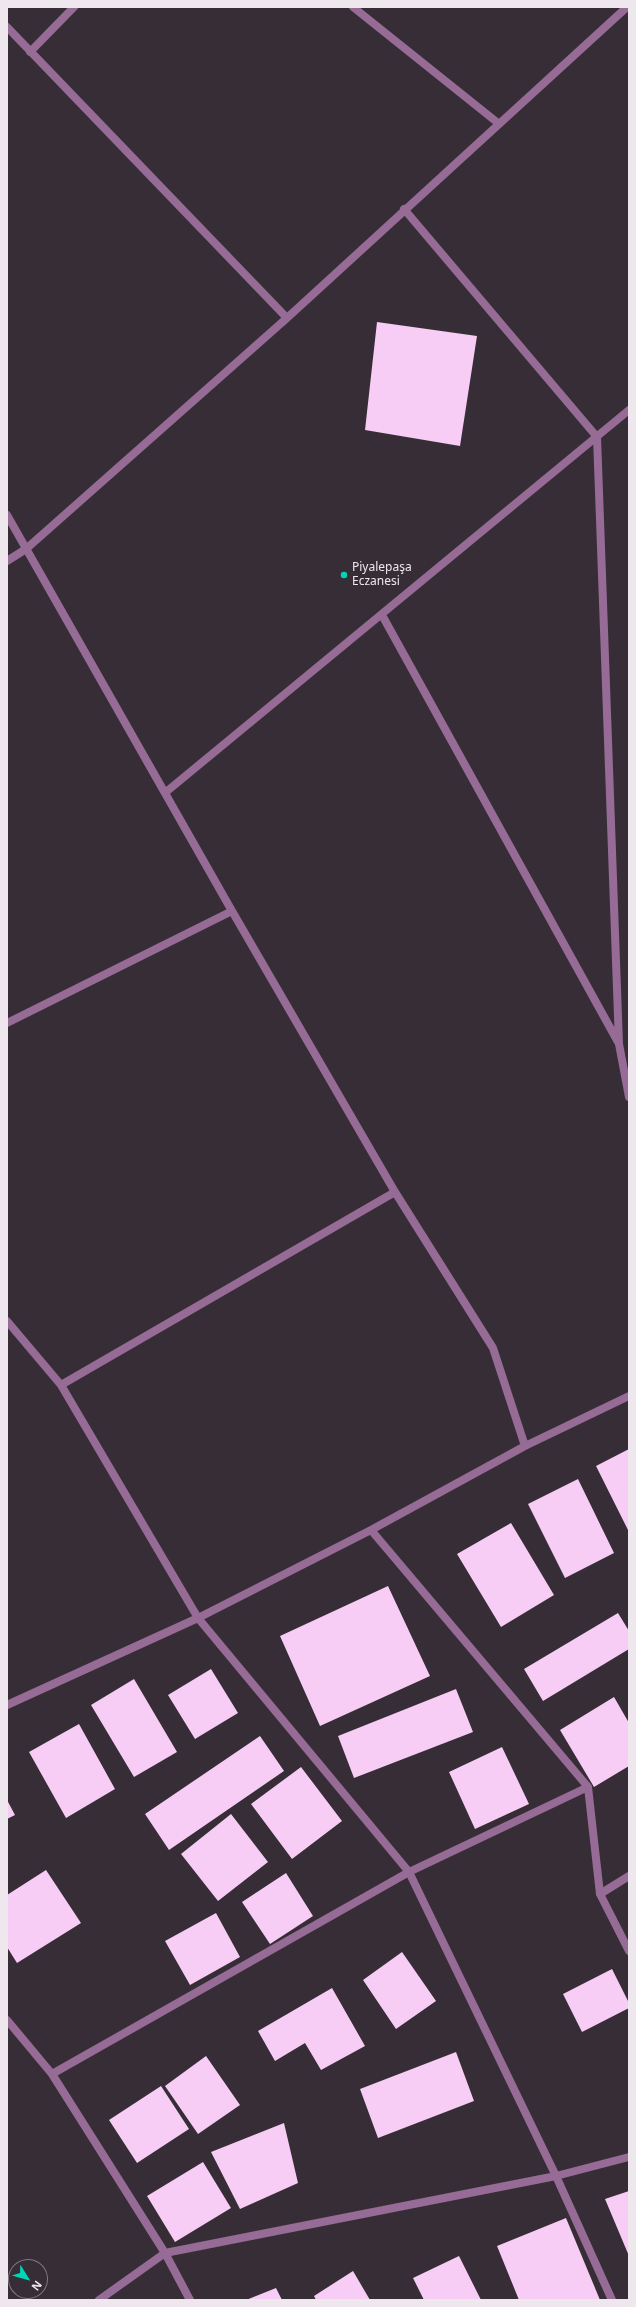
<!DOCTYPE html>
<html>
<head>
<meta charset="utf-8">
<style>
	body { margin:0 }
	#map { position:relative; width:636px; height:2307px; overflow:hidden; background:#372d36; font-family:"Noto Sans",sans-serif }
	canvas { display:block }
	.frame { position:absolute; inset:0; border:8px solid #eee8ee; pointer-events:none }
	.north { position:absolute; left:8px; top:2259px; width:40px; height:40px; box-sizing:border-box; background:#372d36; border:1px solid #807880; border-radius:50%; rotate:127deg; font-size:11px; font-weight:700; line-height:16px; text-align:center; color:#eee8ee }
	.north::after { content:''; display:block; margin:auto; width:14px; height:18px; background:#00d5b7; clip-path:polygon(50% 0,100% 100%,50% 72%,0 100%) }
</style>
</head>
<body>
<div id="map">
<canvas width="636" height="2307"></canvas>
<div class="frame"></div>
<div class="north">N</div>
</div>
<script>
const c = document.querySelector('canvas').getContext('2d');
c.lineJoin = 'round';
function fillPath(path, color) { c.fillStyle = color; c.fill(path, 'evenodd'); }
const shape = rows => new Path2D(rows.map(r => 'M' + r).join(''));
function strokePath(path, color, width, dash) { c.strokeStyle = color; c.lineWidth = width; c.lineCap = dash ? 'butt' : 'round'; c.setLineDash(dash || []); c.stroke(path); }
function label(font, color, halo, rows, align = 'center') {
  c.font = font + ' "Noto Sans",sans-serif'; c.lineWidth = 4; c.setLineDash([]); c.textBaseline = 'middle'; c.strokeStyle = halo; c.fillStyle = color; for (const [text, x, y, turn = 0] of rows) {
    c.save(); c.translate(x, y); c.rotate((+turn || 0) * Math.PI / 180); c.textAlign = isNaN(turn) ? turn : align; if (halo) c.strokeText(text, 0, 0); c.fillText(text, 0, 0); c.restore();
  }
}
fillPath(shape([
	[377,322,477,336,460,446,365,430],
	[629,1449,629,1532,596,1466],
	[578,1479,614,1553,565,1578,528,1504],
	[511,1523,554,1595,501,1627,457,1554],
	[388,1586,430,1676,320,1726,280,1636],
	[618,1613,629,1631,629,1649,543,1701,524,1669],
	[211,1669,238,1713,195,1739,168,1695],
	[134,1679,177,1752,134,1777,91,1705],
	[456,1689,473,1732,354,1778,338,1736],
	[614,1697,629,1723,629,1766,594,1787,560,1730],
	[79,1724,115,1789,66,1818,29,1752],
	[260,1736,284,1771,169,1850,145,1814],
	[502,1747,529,1804,475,1829,449,1772],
	[301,1767,342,1821,292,1859,251,1804],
	[7,1800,15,1815,7,1819],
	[231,1814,268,1862,218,1901,181,1854],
	[46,1870,81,1923,17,1963,7,1947,7,1895],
	[286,1873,313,1916,270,1944,242,1902],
	[216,1913,240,1957,190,1985,165,1941],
	[402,1952,436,2001,396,2029,363,1980],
	[612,1969,629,2003,629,2008,582,2032,563,1994],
	[332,1988,365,2046,321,2070,305,2043,275,2061,258,2031],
	[456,2052,474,2101,378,2138,360,2089],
	[206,2056,240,2105,198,2134,165,2086],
	[161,2086,189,2129,137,2163,109,2120],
	[284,2123,298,2183,240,2209,211,2152],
	[203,2162,231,2208,175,2242,147,2196],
	[629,2191,629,2256,605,2199],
	[566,2218,600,2300,519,2300,497,2246],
	[459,2256,481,2300,424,2300,413,2278],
	[353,2271,370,2300,316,2300,314,2296],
	[276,2288,282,2300,246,2300]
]), '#f7cdf5');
strokePath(shape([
	[353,7,498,123],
	[7,27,287,318],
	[30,52,74,7],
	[404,209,597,437,619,1044,629,1097],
	[7,515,232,911,395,1192,493,1348,525,1446],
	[7,561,26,549,287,318,627,7],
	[382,615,618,1042],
	[166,792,629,410],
	[7,1023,232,911],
	[7,1321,61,1385,198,1618,409,1872,556,2176,612,2300],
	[61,1385,395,1192],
	[371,1530,588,1787,600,1894,629,1951],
	[7,1705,198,1618,371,1530,525,1446,629,1396],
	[600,1894,629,1876],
	[7,2020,52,2074,165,2253,190,2300],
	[52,2074,409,1872,588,1787],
	[99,2300,165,2253,556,2176,629,2157]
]), '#966b95', 8);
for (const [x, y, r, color] of [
	[344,575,4,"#00d5b7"]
]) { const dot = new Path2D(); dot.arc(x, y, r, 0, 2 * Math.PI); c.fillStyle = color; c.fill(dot); strokePath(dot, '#372d36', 1.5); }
label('12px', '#eee8ee', '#372d36', [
	["Piyalepaşa",352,568],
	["Eczanesi",352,582]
], 'left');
</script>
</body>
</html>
